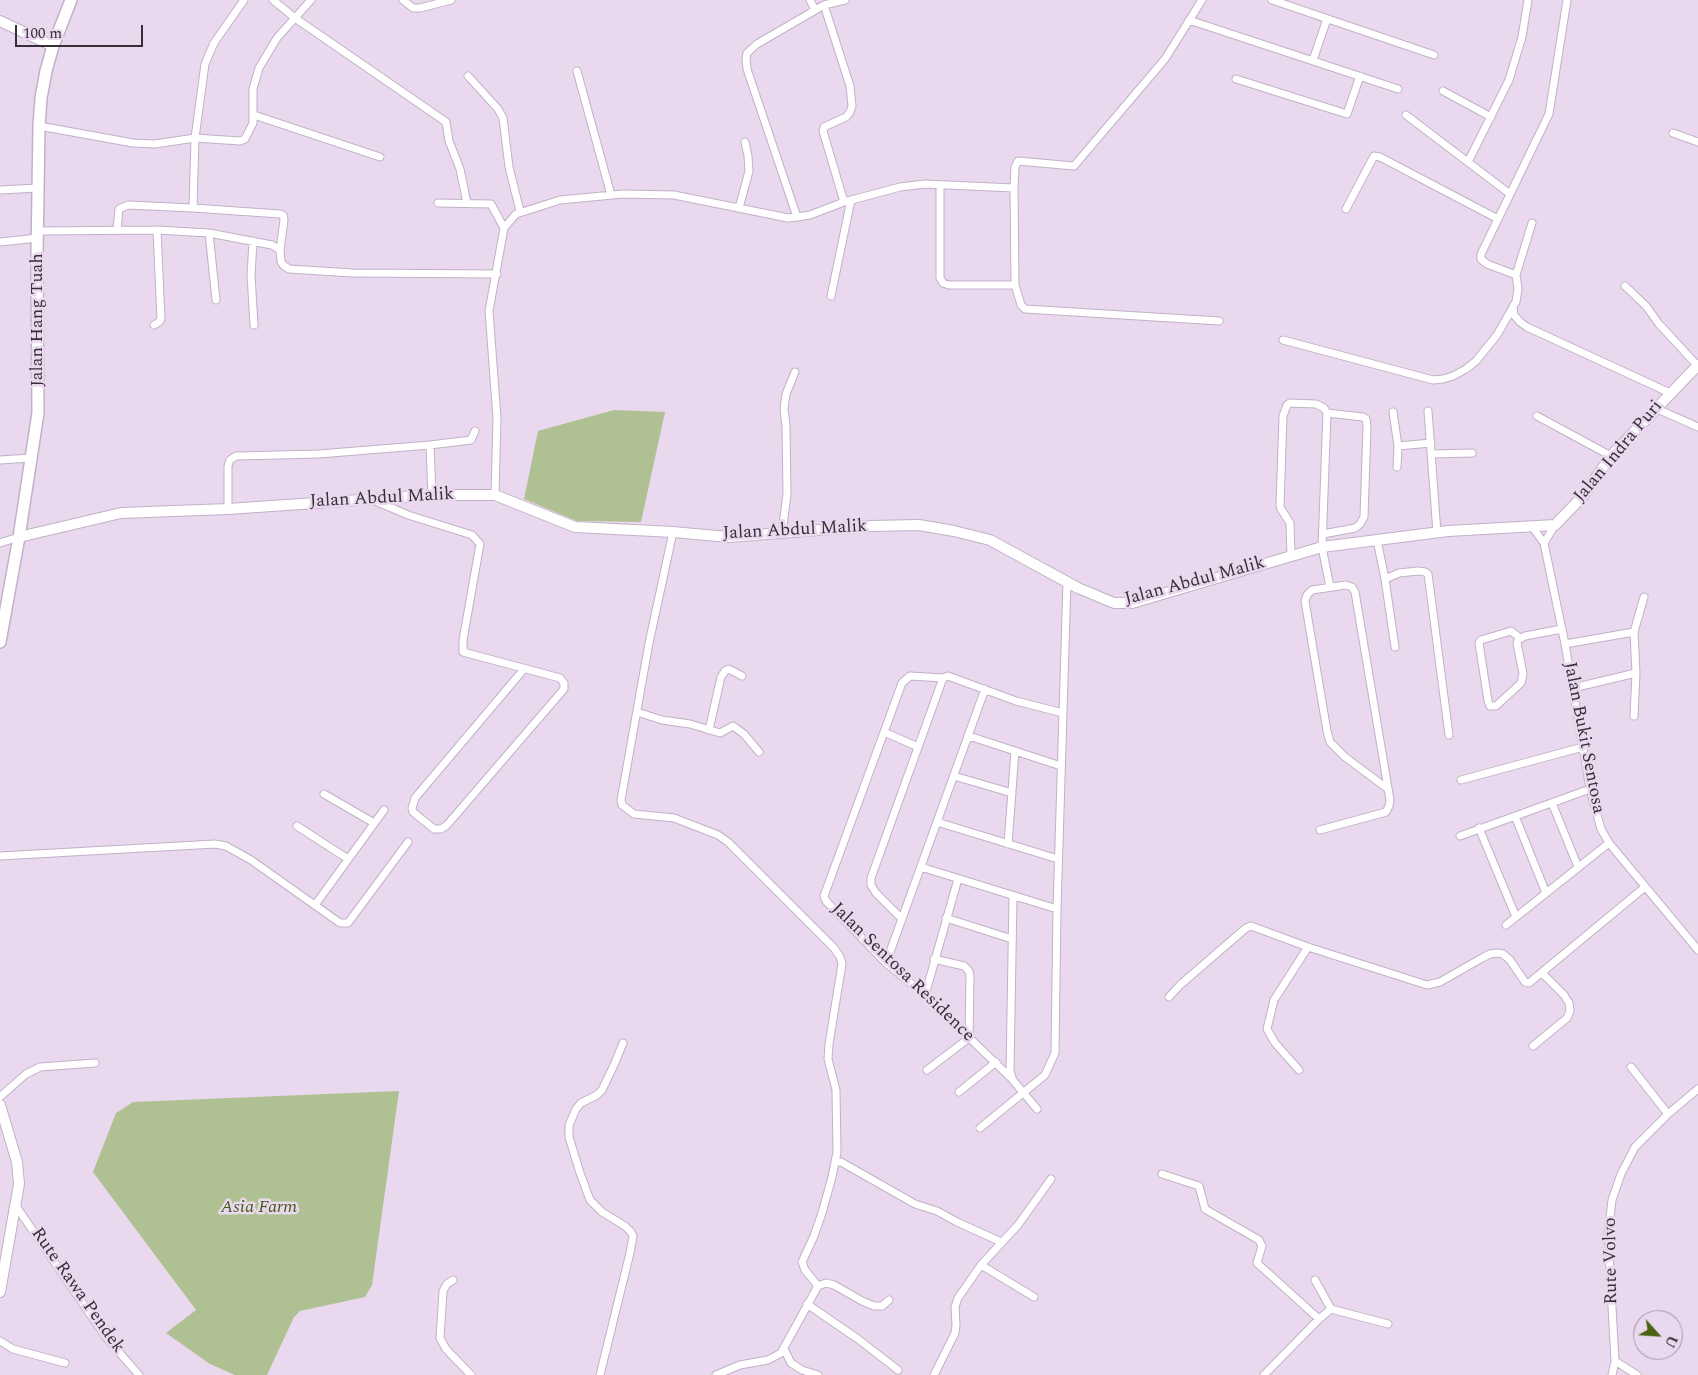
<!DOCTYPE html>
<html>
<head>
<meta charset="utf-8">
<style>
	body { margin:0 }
	#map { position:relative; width:1698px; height:1375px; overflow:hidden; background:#ead8ee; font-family:Spectral,serif }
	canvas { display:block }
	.north { position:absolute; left:1633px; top:1310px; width:50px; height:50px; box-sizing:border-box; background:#ead8ee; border:1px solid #a294a5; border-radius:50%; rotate:116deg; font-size:14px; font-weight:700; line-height:20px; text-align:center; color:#362f38 }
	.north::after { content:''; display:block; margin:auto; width:18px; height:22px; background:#4a6210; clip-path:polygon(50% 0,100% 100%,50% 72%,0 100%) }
	.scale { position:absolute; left:15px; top:25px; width:128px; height:22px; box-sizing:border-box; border:2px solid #362f38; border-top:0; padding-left:6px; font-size:15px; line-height:18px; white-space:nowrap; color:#362f38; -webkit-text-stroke:4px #ead8ee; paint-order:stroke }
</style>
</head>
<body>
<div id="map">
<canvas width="1698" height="1375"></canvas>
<div class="north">U</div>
<div class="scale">100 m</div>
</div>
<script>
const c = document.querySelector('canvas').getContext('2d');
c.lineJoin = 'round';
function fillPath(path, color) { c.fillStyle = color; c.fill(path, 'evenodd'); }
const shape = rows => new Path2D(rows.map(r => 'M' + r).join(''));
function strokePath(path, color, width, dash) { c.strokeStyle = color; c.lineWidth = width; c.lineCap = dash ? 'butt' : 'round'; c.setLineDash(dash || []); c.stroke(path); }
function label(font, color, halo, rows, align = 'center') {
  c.font = font + ' Spectral,serif'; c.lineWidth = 5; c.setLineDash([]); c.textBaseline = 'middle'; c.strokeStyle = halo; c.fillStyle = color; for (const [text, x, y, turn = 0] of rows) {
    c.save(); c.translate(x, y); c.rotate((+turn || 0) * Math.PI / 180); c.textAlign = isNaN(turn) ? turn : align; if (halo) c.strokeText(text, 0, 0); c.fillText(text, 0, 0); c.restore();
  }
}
fillPath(shape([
	[614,410,665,412,641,522,577,521,524,499,538,431],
	[399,1091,372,1285,365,1297,300,1311,294,1317,267,1375,235,1375,210,1364,166,1333,196,1310,93,1172,116,1113,133,1102]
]), '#afc193');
const street = shape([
	[273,0,295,18,446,122,449,141,460,169,467,203],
	[403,0,413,8,420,8,451,0],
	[810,0,815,10],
	[1272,0,1434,55],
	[1567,0,1549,114,1484,248,1481,254,1481,259,1487,264,1516,275,1518,289,1516,302,1513,306,1514,315,1520,322,1527,327,1670,393],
	[824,5,850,86,852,106,850,112,846,117,824,127,823,131,844,202],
	[1189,20,1398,89],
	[1313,60,1327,19],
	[577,71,611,195],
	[468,76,498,109,503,118,509,167,520,211],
	[1236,79,1347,114,1360,76],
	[1443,91,1491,117],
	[254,115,380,157],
	[1406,115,1510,194],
	[39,126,133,143,155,144,195,138,240,141,245,139,253,123,253,89,259,68,277,38,311,0],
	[1673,133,1698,142],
	[1468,162,1509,80,1522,37,1528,0],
	[940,185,940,278,943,283,949,285,1015,285],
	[1014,188,1015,285,1021,305,1025,309,1219,321],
	[0,190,38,188],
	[438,203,491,204,504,228],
	[193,208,195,138,205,64,214,43,244,0],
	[739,208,749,171,748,156,745,142],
	[1346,209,1374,156,1380,157,1498,219],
	[797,217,747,69,746,59,747,53,757,44,824,5,845,0],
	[117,230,119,209,128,205,193,208,280,214,283,215,284,220,280,250],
	[38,231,157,230,209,233,272,245,280,250,281,261,283,265,289,269,352,273,497,274],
	[209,233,216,300],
	[253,241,251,275,254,325],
	[0,242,38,238],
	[1516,275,1532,223],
	[1625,286,1646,306,1659,324,1697,365],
	[831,296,851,200],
	[154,325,159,322,161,319,157,230],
	[1283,340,1433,380,1443,379,1453,376,1466,369,1476,361,1497,335,1513,307],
	[1655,408,1698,427],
	[1428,411,1437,533],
	[1393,412,1398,446,1431,443],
	[1537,416,1611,456],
	[430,445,471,440,475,431],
	[1432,454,1472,453],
	[0,460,31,458],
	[1397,467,1398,446],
	[495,495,497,418,489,311,504,228,516,214,560,200,623,194,674,195,788,218,797,217,810,215,844,202,900,187,925,184,1014,188,1015,167,1018,161,1074,166,1165,59,1202,0],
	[373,500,408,515,472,535,480,544,463,640,463,652,560,678,564,683,564,689,447,825,441,829,434,829,413,812,412,808,415,798,524,669],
	[228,509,228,466,230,460,236,456,319,454,430,445,432,495],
	[1533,528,1544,543,1565,644,1590,789,1601,829,1609,843,1698,950],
	[673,532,649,643,621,800,622,805,634,814,674,818,718,835,728,842,834,948,840,957,842,964,829,1044,828,1059,836,1090,837,1152,832,1177,822,1213,814,1236,802,1262,805,1270,818,1286,781,1353,768,1360,740,1365,716,1375],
	[782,534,787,494,786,426,784,409,786,394,795,372],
	[1323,534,1355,528,1360,524,1364,517,1367,427,1366,419,1363,417,1327,413],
	[1377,540,1385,579,1395,647],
	[0,543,19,537],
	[1544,543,1555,525],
	[1291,556,1290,523,1281,509,1280,506,1283,416,1287,405,1290,403,1316,404,1324,408,1327,413,1322,547,1330,587],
	[1385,579,1399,573,1418,571,1425,572,1428,574,1449,735],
	[1520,638,1511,631,1481,640,1479,643,1488,701,1490,706,1496,706,1521,683,1523,674,1517,643,1518,640,1525,636,1562,629],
	[1565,644,1634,632],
	[943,678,910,676,902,683,824,896,826,901,886,963,925,995,1012,1079,1037,1109],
	[1573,688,1636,673],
	[637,712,662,720,690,724,720,733,733,726,744,734,759,752],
	[1634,716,1636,673,1634,632,1644,597],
	[709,730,721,677,725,671,729,669,742,676],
	[884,732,918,747],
	[969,736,1061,766],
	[954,776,1012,793],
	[1461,780,1583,747],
	[324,794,374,823],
	[1552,803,1578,867],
	[1515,816,1546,893],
	[937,822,1058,859],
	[297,826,348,859],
	[1479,828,1516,917],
	[1320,830,1386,812,1389,806,1390,800,1355,592,1352,587,1346,585,1312,590,1307,595,1305,601,1327,731,1330,742,1345,757,1388,789],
	[1460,836,1590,789],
	[1008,844,1015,751],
	[0,856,215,844,226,846,251,860,340,923,348,923,408,842],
	[921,867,1057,909],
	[315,905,384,810],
	[946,918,1012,939],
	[902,919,876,893,871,885,871,878,943,678,948,676,1016,701,1063,713],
	[1506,925,1609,843],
	[886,963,985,689],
	[925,995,958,879],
	[1169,997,1180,985,1246,928,1251,926,1308,947,1427,985,1440,982,1482,958,1490,954,1498,953,1503,954,1510,960,1525,982,1529,983,1645,887],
	[1533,1046,1567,1018,1570,1011,1569,1003,1564,995,1542,973],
	[1631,1067,1668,1114],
	[927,1070,969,1038,970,976,969,971,964,966,934,959],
	[1299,1070,1275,1043,1267,1029,1274,1000,1308,947],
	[1012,1077,1010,1071,1013,896],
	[959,1092,996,1062],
	[0,1097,26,1074,40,1067,95,1063],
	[980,1128,1045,1075,1055,1053,1057,909,1067,582],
	[835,1162,841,1162,915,1204,937,1211,957,1222,1001,1242],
	[1162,1174,1199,1186,1205,1209,1259,1240,1262,1246,1257,1263,1319,1319],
	[16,1206,105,1336,139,1375],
	[981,1265,1034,1297],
	[453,1280,447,1284,443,1291,440,1338,446,1349,471,1375],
	[1315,1280,1331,1309,1388,1324],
	[818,1286,826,1283,834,1285,862,1301,874,1306,882,1306,889,1300],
	[807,1304,858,1339,898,1370],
	[0,1341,13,1349,65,1363],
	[784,1349,791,1363,802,1370,818,1375],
	[1615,1361,1637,1375],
	[600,1375,630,1253,633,1236,631,1232,625,1226,602,1212,590,1200,580,1173,569,1137,569,1125,576,1109,581,1103,597,1095,602,1090,614,1065,623,1043],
	[934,1375,955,1333,956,1325,955,1307,958,1298,981,1265,1018,1225,1051,1179],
	[1264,1375,1319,1319,1331,1309],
	[1612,1375,1615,1361,1608,1234,1612,1200,1621,1174,1635,1147,1668,1114,1698,1089]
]);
const secondary = shape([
	[0,21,53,46],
	[19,537,121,513,228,509,432,495,495,495,575,527,673,532,728,537,871,526,919,525,954,531,990,540,1078,588,1114,603,1132,603,1322,547,1448,531,1555,525,1583,496,1611,456,1698,365],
	[0,1105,17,1162,19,1184,0,1292]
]);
const primary = shape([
	[0,642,19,537,38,413,37,256,39,126,41,98,46,71,53,46,71,0]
]);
strokePath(street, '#c2b1c6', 9);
strokePath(secondary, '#c2b1c6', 12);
strokePath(primary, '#c2b1c6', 14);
strokePath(street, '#fff', 7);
strokePath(secondary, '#fff', 10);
strokePath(primary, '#fff', 11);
label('18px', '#362f38', '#ead8ee', [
	["Jalan Hang Tuah",38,320,-90],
	["Jalan Indra Puri",1619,452,-50],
	["Jalan Abdul Malik",382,499,-3],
	["Jalan Abdul Malik",795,531,-3],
	["Jalan Abdul Malik",1195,582,-15],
	["Jalan Bukit Sentosa",1583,738,79],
	["Jalan Sentosa Residence",902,973,44],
	["Rute Volvo",1612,1261,-91],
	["Rute Rawa Pendek",77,1291,55]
]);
label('italic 18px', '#455b13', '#ead8ee', [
	["Asia Farm",259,1208]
]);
</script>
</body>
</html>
